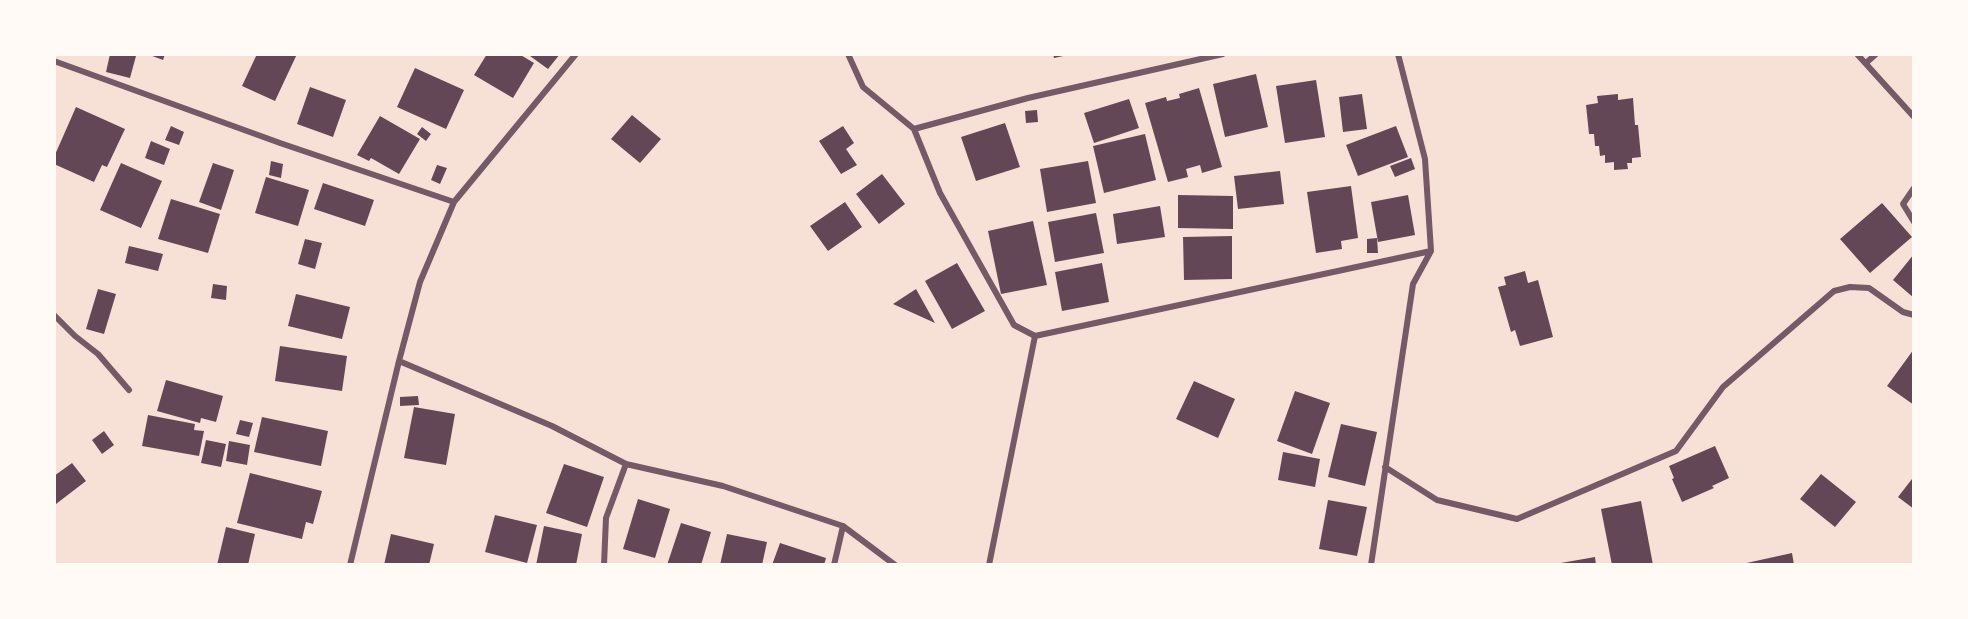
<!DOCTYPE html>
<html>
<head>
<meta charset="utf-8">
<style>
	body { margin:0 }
	#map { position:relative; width:1968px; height:619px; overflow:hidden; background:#f7e1d7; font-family:Signika,sans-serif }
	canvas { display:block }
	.frame { position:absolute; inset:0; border:56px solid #fffaf5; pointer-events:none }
</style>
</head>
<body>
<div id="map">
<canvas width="1968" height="619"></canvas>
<div class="frame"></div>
</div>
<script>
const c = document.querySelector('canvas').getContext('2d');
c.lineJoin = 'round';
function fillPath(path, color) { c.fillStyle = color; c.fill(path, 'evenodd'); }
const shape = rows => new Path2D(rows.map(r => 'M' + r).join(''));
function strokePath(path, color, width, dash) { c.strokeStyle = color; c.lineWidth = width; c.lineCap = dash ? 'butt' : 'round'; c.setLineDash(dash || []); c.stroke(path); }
fillPath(shape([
	[110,54,136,56,130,78,106,72],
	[147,54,165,54,163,60],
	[257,54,297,54,275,101,242,86],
	[487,54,519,54,534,63,513,98,474,75],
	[532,54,560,54,548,69,530,56],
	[1053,54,1068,54,1068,55,1054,58],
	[415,68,464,90,446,129,397,107],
	[1256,74,1268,127,1225,137,1213,84],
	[1316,80,1325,137,1285,143,1276,86],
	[310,87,346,100,333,137,297,124],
	[1199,88,1222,167,1202,173,1200,165,1186,169,1188,177,1168,182,1145,103,1166,97,1167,101,1180,98,1179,94],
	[1362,94,1367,129,1343,132,1339,97],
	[1618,94,1618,100,1633,98,1635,125,1638,125,1641,157,1632,158,1632,163,1627,163,1628,169,1614,170,1614,162,1605,163,1605,155,1600,156,1599,146,1595,146,1594,134,1589,134,1586,105,1598,103,1597,96],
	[1129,99,1139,128,1094,143,1084,113],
	[76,107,125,129,107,167,102,165,94,182,54,164,54,157],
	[1037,110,1038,122,1026,123,1025,111],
	[632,115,661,139,640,163,611,139],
	[380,116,420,139,399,174,371,158,369,161,357,155],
	[1005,123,1020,167,976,181,961,137],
	[171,126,184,132,179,145,165,140],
	[843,126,854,143,846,149,857,165,841,174,819,141],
	[1396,126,1408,157,1358,176,1346,145],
	[422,127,431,134,426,141,417,134],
	[1145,134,1156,180,1104,193,1093,146],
	[151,141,170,149,164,165,145,158],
	[1411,158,1415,169,1395,177,1390,166],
	[271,161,283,164,281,178,269,175],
	[1088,161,1096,203,1047,212,1040,169],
	[121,163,162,181,141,228,100,210],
	[213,163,234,170,221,210,199,202],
	[437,165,447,168,440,184,431,180],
	[1280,171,1284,204,1238,209,1234,176],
	[882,174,905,204,879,224,856,194],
	[266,177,309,190,298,226,255,213],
	[323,183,374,200,365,226,314,209],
	[1351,186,1358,238,1341,241,1342,249,1316,253,1307,192],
	[1178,195,1233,196,1233,229,1178,228],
	[1408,195,1415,235,1378,242,1371,202],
	[171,199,220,214,208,253,158,239],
	[845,202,862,227,828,251,810,226],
	[1882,203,1912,237,1870,273,1840,239],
	[1160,206,1165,237,1117,244,1113,214],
	[1096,213,1104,253,1055,262,1048,222],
	[1033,221,1047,285,1001,294,988,231],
	[1232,236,1232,279,1184,280,1183,237],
	[1377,238,1378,253,1367,253,1367,239],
	[305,239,322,243,315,269,298,264],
	[129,246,163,254,158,271,125,263],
	[1914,254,1914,298,1893,280],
	[957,263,985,311,952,329,925,281],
	[1102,263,1109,302,1062,311,1055,272],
	[1525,271,1528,283,1538,280,1553,337,1520,346,1515,330,1511,332,1498,287,1506,285,1504,277],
	[213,284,227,286,226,300,211,298],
	[98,289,116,294,104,334,86,329],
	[916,289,935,323,893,304],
	[296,294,350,307,342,339,288,326],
	[280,346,347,356,342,391,275,381],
	[1914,349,1914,405,1887,386],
	[166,380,223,396,216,422,201,418,200,423,157,411],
	[1194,381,1235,399,1218,438,1176,419],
	[1295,391,1330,403,1312,454,1277,441],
	[418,396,419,405,400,406,400,397],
	[414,407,455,414,446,465,404,458],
	[148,415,195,424,194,430,204,431,199,456,142,446],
	[262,417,328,431,321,466,254,452],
	[240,420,253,423,249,437,236,434],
	[1341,424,1377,432,1365,486,1328,477],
	[104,431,114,445,102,454,92,440],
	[206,440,226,444,221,467,201,463],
	[229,441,250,445,247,465,226,461],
	[1715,446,1729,478,1712,486,1714,488,1682,502,1672,479,1674,478,1669,466],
	[1283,452,1320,459,1315,487,1278,480],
	[72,463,86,481,56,504,54,501,54,476],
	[564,464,604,477,587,527,546,513],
	[250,473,322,491,313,524,306,522,302,539,237,523],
	[1821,474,1856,502,1835,527,1800,499],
	[1912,479,1914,480,1914,509,1898,497],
	[638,499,670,509,655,558,623,549],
	[1328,500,1367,507,1357,556,1319,549],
	[1641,501,1653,565,1612,565,1601,509],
	[495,515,537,525,527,563,485,552],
	[681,523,711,532,701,565,667,565],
	[544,526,582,534,576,565,536,565],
	[226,527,255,534,248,565,217,565],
	[391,534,434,544,429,565,384,565],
	[727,534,767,542,762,565,720,565],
	[780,543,826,558,824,565,772,565],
	[1792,553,1794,565,1742,565,1742,564],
	[1595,557,1596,565,1555,565,1555,564]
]), '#644757');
strokePath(shape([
	[848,54,863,87,914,129,1028,98,1223,54],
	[1857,54,1914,117],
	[54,61,280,143,454,202],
	[1866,63,1876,54],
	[914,129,940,193,1014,325,1035,336,1431,251],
	[1914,188,1903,204,1914,222],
	[54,315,75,336,98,354,129,390],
	[399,361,552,426,626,464,723,486,843,526,895,565],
	[1385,467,1437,500,1517,519,1676,451,1723,387,1834,291,1850,287,1869,288,1903,312,1914,315],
	[350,565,399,361,420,282,454,202,576,54],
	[604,565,606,518,626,464],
	[834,565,843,526],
	[989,565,1035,336],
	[1371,565,1413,284,1431,251,1425,159,1398,54]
]), '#755966', 6);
</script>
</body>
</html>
